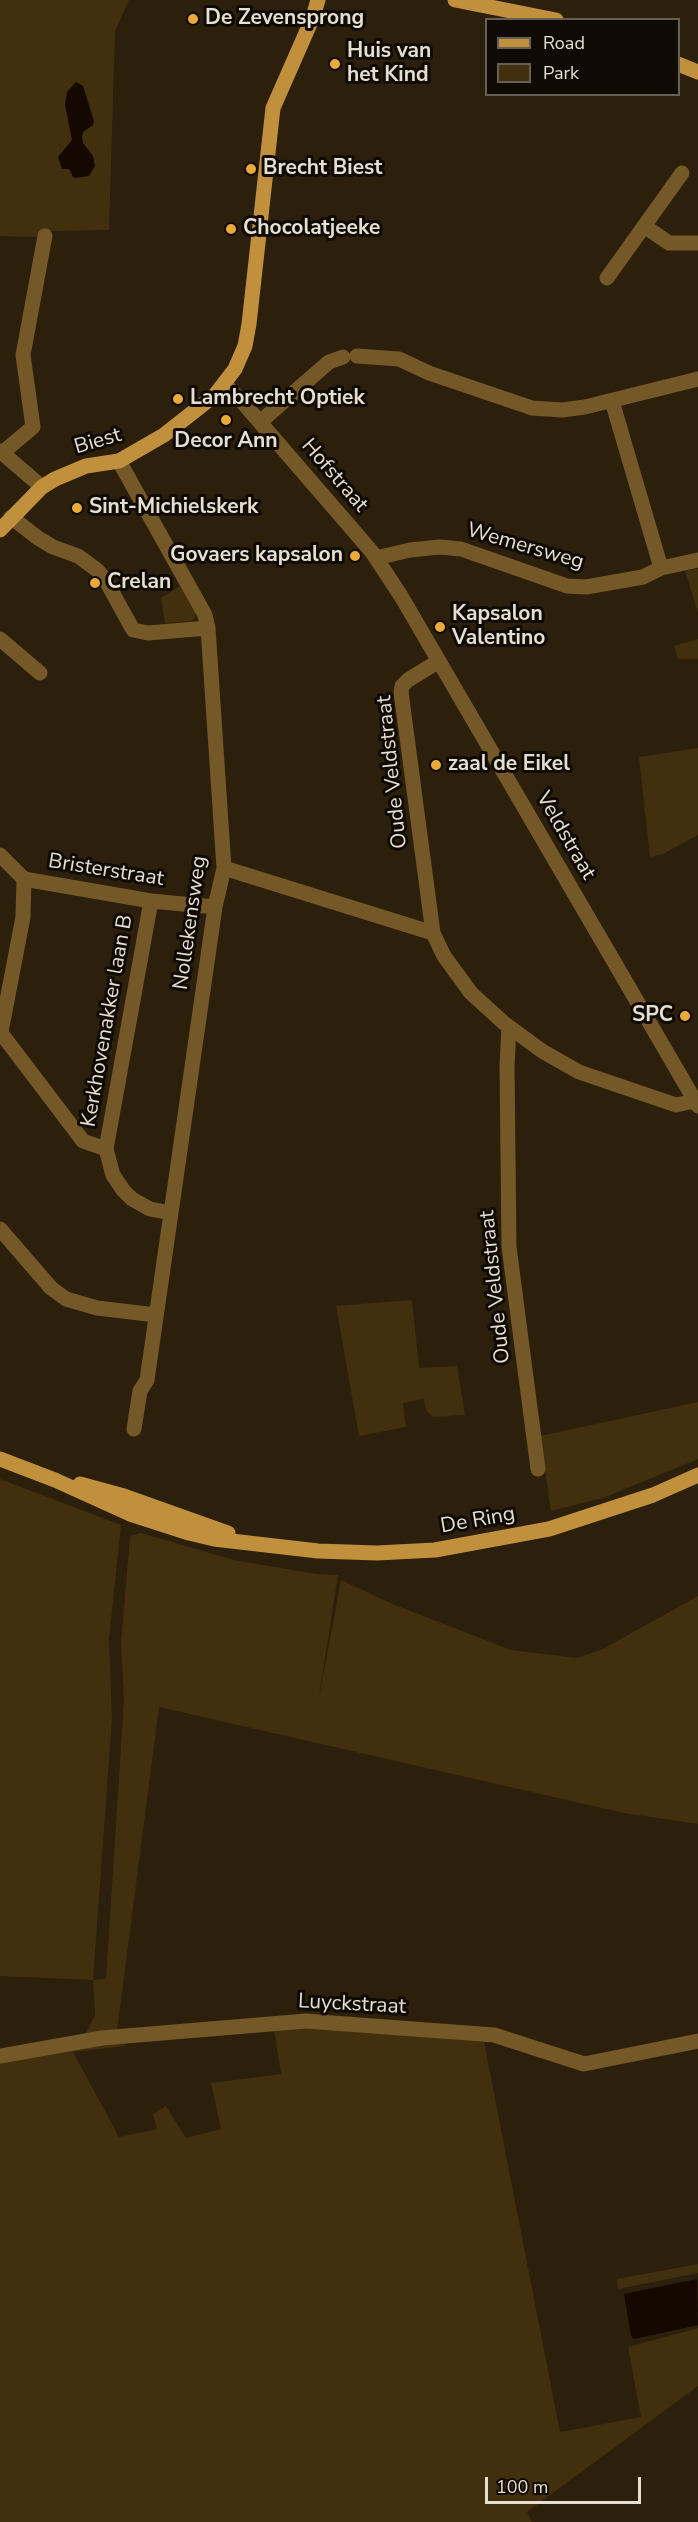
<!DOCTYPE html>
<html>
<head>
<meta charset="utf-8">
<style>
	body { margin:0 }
	#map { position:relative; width:698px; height:2522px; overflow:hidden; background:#2c1f0b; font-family:"Nunito Sans",sans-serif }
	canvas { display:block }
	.legend { position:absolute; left:485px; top:18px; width:195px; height:78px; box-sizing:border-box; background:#100a04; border:2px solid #665f56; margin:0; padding:8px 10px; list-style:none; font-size:18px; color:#e6ded1 }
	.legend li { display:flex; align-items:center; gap:12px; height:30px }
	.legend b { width:30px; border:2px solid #665f56 }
	.scale { position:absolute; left:485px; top:2477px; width:156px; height:27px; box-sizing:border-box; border:3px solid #e6ded1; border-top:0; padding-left:8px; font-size:18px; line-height:21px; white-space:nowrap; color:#e6ded1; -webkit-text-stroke:4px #100a04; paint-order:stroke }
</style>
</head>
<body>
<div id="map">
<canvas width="698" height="2522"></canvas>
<ul class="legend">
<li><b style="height:8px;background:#c0903d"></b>Road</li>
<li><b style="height:16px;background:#422f0e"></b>Park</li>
</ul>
<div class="scale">100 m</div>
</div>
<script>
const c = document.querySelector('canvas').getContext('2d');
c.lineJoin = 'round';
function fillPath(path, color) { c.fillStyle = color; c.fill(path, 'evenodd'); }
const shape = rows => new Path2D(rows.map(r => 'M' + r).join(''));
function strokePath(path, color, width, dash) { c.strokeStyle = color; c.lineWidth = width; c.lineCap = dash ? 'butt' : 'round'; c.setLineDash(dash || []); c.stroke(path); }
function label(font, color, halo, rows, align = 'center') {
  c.font = font + ' "Nunito Sans",sans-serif'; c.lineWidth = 6; c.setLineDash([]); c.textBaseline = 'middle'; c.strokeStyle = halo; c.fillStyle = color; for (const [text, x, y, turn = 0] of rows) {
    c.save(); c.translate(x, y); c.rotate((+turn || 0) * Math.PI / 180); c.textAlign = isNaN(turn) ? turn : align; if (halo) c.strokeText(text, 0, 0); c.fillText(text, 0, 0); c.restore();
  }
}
fillPath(shape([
	[0,0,129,0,115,31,109,230,46,231,38,237,0,236],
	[698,569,698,613,685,571],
	[180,586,195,613,195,618,192,621,165,623,161,598],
	[698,639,698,659,678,659,674,646],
	[698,748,698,835,663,854,650,857,639,757],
	[412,1300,419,1368,457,1366,465,1415,433,1417,427,1411,423,1399,403,1403,406,1427,359,1436,336,1306],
	[698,1402,698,1459,603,1498,551,1511,540,1436],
	[0,1479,121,1525,109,1639,112,1719,93,1980,106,1979,124,1700,121,1643,130,1536,141,1533,234,1560,316,1574,338,1575,318,1703,341,1580,390,1603,511,1650,577,1658,603,1649,698,1596,698,1824,624,1813,159,1707,117,2031,123,2030,125,2046,73,2052,119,2137,157,2129,153,2114,166,2106,186,2138,221,2129,211,2083,281,2074,274,2030,316,2028,484,2042,560,2432,641,2417,628,2347,698,2328,698,2386,527,2512,532,2522,0,2522,0,2062,86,2033,95,2015,93,1980,0,1976],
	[698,2264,698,2273,618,2289,617,2279]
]), '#422f0e');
fillPath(shape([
	[76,82,83,86,94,121,93,125,83,132,82,137,83,143,93,156,95,166,89,176,76,178,73,177,69,169,62,169,58,157,72,140,65,105,67,92],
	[697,2279,698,2325,634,2339,631,2336,624,2294]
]), '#140800');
strokePath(shape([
	[644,226,669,243,698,243],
	[607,278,682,173],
	[357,356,399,359,429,373,532,408,562,410,585,407,698,379],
	[224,384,239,398,372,552,401,596,698,1106],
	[612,401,661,568],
	[260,422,329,362,343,357],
	[0,451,42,487],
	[2,453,33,427,23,355,45,236],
	[119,461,205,615,208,628,224,868,215,907,147,1380,140,1391,134,1429],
	[11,517,38,538,53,547,78,556,97,570,105,579,133,630,148,633,208,628],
	[376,558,410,550,440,547,461,549,567,586,586,587,643,577,661,568,698,560],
	[0,639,40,673],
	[439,661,408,680,402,686,401,692,433,933,444,956,471,993,504,1023,542,1051,579,1072,676,1105,695,1101],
	[0,855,24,879,151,901,215,907],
	[224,868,433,933],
	[509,1027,507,1065,509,1247,538,1469],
	[1,1033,83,1141,106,1149,113,1175,123,1190,132,1199,150,1209,171,1213],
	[0,1037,23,917,24,879],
	[106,1149,151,901],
	[0,1229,51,1288,66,1299,97,1308,156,1315],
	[0,2056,102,2038,306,2021,494,2035,584,2064,698,2041]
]), '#755827', 15);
strokePath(shape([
	[455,0,556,20],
	[678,64,698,72],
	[0,530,42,487,55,479,86,466,119,461,164,435,215,395,235,369,245,346,249,324,273,108,313,17,318,0],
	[0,1459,55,1480,130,1514,189,1533,214,1539,318,1551,377,1553,435,1550,549,1529,653,1495,698,1475],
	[80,1484,124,1496,228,1533]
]), '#c0903d', 15);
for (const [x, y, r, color] of [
	[193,19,6,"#e9aa38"],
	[335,64,6,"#e9aa38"],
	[251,169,6,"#e9aa38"],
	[231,229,6,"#e9aa38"],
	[178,399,6,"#e9aa38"],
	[226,420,6,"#e9aa38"],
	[77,508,6,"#e9aa38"],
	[355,556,6,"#e9aa38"],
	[95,583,6,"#e9aa38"],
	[440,627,6,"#e9aa38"],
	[436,765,6,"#e9aa38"],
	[685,1016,6,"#e9aa38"]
]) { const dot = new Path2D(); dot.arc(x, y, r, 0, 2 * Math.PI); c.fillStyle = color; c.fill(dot); strokePath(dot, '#100a04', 2); }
label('bold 21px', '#e6ded1', '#100a04', [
	["De Zevensprong",205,19],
	["Huis van",347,52],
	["het Kind",347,76],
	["Brecht Biest",263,169],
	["Chocolatjeeke",243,229],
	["Lambrecht Optiek",190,399],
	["Decor Ann",226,442,"center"],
	["Sint-Michielskerk",89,508],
	["Govaers kapsalon",343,556,"right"],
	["Crelan",107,583],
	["Kapsalon",452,615],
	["Valentino",452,639],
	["zaal de Eikel",448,765],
	["SPC",673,1016,"right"]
], 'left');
label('21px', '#e6ded1', '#100a04', [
	["Biest",98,442,-16],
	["Hofstraat",334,476,49],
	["Wemersweg",525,547,16],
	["Oude Veldstraat",393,772,-96],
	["Veldstraat",565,836,60],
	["Bristerstraat",106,871,9],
	["Nollekensweg",191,923,-82],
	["Kerkhovenakker laan B",108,1021,-80],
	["Oude Veldstraat",496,1287,-96],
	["De Ring",478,1521,-10],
	["Luyckstraat",352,2005,3]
]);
</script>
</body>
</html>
